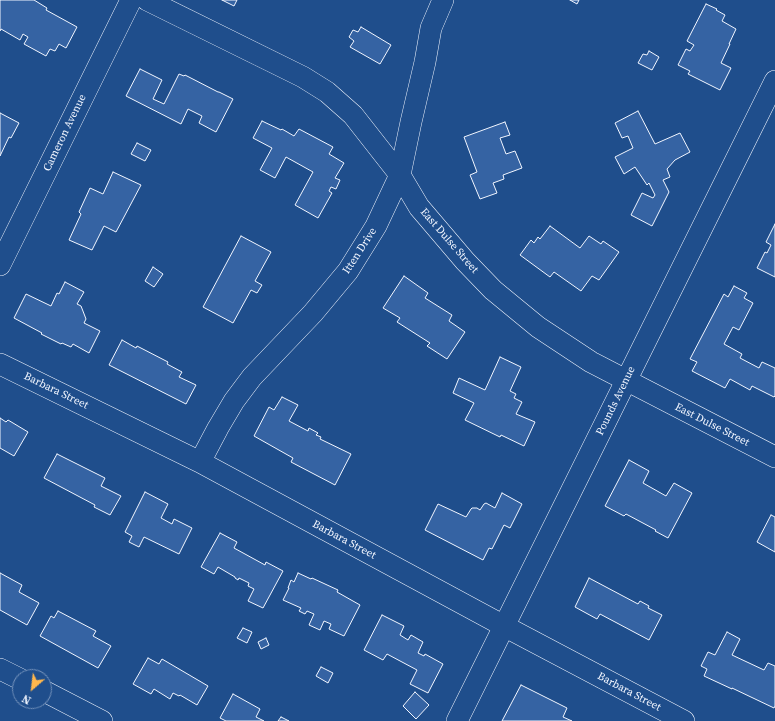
<!DOCTYPE html>
<html>
<head>
<meta charset="utf-8">
<style>
	body { margin:0 }
	#map { position:relative; width:775px; height:721px; overflow:hidden; background:#1f4e8c; font-family:"Source Serif 4",serif }
	canvas { display:block }
	.north { position:absolute; left:12px; top:669px; width:40px; height:40px; box-sizing:border-box; background:#1f4e8c; border:1px solid #7391ba; border-radius:50%; rotate:208deg; font-size:11px; font-weight:700; line-height:16px; text-align:center; color:#f2f6ff }
	.north::after { content:''; display:block; margin:auto; width:14px; height:18px; background:#ffb74d; clip-path:polygon(50% 0,100% 100%,50% 72%,0 100%) }
</style>
</head>
<body>
<div id="map">
<canvas width="775" height="721"></canvas>
<div class="north">N</div>
</div>
<script>
const c = document.querySelector('canvas').getContext('2d');
c.lineJoin = 'round';
function fillPath(path, color) { c.fillStyle = color; c.fill(path, 'evenodd'); }
const shape = rows => new Path2D(rows.map(r => 'M' + r).join(''));
function strokePath(path, color, width, dash) { c.strokeStyle = color; c.lineWidth = width; c.lineCap = dash ? 'butt' : 'round'; c.setLineDash(dash || []); c.stroke(path); }
function label(font, color, halo, rows, align = 'center') {
  c.font = font + ' "Source Serif 4",serif'; c.lineWidth = 3; c.setLineDash([]); c.textBaseline = 'middle'; c.strokeStyle = halo; c.fillStyle = color; for (const [text, x, y, turn = 0] of rows) {
    c.save(); c.translate(x, y); c.rotate((+turn || 0) * Math.PI / 180); c.textAlign = isNaN(turn) ? turn : align; if (halo) c.strokeText(text, 0, 0); c.fillText(text, 0, 0); c.restore();
  }
}
const building = shape([
	[0,0,34,0,47,8,46,10,77,27,66,48,59,44,55,51,50,49,46,56,24,44,28,37,23,34,20,40,1,29,0,31,0,0],
	[222,0,237,0,234,6,222,0],
	[570,0,579,0,577,4,570,0],
	[706,4,717,9,716,10,725,15,722,21,736,29,729,44,730,44,721,63,731,68,720,90,688,74,690,71,678,65,686,49,690,51,694,45,687,41,706,4],
	[361,27,391,45,380,64,350,47,354,41,349,37,353,30,358,32,361,27],
	[649,51,659,57,652,70,638,63,643,54,647,55,649,51],
	[140,69,162,80,153,99,164,104,179,74,184,76,185,75,218,92,219,92,233,99,216,132,199,123,202,116,188,109,181,124,126,96,140,69],
	[638,111,655,144,680,133,690,152,675,160,667,169,670,177,663,180,669,192,652,226,631,215,642,193,653,198,655,195,649,183,647,185,635,167,624,174,615,157,633,148,628,136,622,138,615,123,638,111],
	[0,113,19,123,11,138,9,137,0,156,0,113],
	[262,121,281,130,282,129,294,136,299,129,333,147,329,154,344,163,335,178,340,180,336,189,331,187,329,191,332,193,318,218,295,205,313,172,286,157,275,178,260,170,272,148,253,138,262,121],
	[505,122,510,135,500,138,506,154,515,151,522,168,503,175,504,179,493,183,497,193,480,199,470,175,477,172,464,137,505,122],
	[137,143,151,150,145,161,131,154,137,143],
	[113,172,141,185,116,232,104,226,92,250,69,240,81,214,79,212,90,188,103,194,113,172],
	[775,224,775,277,757,268,765,252,767,253,771,245,766,242,775,224],
	[550,226,580,248,589,236,601,244,603,241,619,252,599,280,592,276,581,291,554,272,550,277,520,255,531,240,534,243,538,237,540,239,550,226],
	[241,236,271,252,255,281,262,285,257,293,251,290,233,323,203,307,241,236],
	[153,267,163,274,154,287,145,281,153,267],
	[404,276,428,293,425,298,452,315,449,321,465,332,447,359,427,346,430,343,397,322,400,318,383,308,404,276],
	[65,282,84,292,77,304,81,306,86,319,84,323,100,331,89,353,73,344,71,347,62,343,61,344,41,334,42,333,14,318,26,294,51,306,57,293,59,294,65,282],
	[734,286,747,293,744,298,753,303,739,330,733,327,724,344,742,354,740,358,759,368,762,362,775,368,775,396,774,397,752,386,750,390,730,379,725,388,692,371,697,362,690,359,724,294,728,297,734,286],
	[122,340,136,348,137,346,168,362,167,364,182,372,179,377,196,385,186,404,109,365,122,340],
	[500,357,521,367,510,391,516,394,514,398,522,402,516,414,535,422,524,446,501,435,500,437,465,420,474,403,453,393,459,378,485,390,500,357],
	[282,397,298,405,289,421,308,431,309,428,318,433,316,435,321,437,320,439,351,454,335,485,291,462,293,458,254,436,269,407,274,410,282,397],
	[0,418,6,422,8,420,28,432,14,456,0,448,0,418],
	[57,454,105,478,101,486,121,496,110,515,94,507,95,505,44,478,57,454],
	[629,460,649,471,643,483,666,496,674,483,692,493,668,538,655,531,656,530,626,514,624,516,605,506,629,460],
	[145,492,168,504,161,518,172,524,174,519,192,528,179,554,144,537,139,547,129,542,132,536,125,532,145,492],
	[502,493,522,504,510,528,504,525,492,549,489,548,483,560,425,530,438,504,466,517,471,509,472,508,477,508,480,510,484,504,486,503,495,508,502,493],
	[771,515,775,517,775,552,757,542,771,515],
	[220,533,237,542,234,548,265,565,266,562,283,571,263,608,248,601,254,589,248,586,249,583,239,578,238,580,235,578,235,577,218,567,214,574,201,567,220,533],
	[0,573,22,585,19,592,39,603,27,625,0,610,0,573],
	[298,573,311,579,312,578,338,590,337,592,360,605,344,636,329,629,331,624,324,621,320,630,309,625,314,614,307,611,305,614,299,611,301,608,283,600,289,588,288,588,291,580,294,582,298,573],
	[589,578,638,604,640,601,649,606,648,608,662,615,649,640,600,614,597,619,575,607,589,578],
	[58,611,96,631,93,636,111,646,98,668,40,636,51,616,54,618,58,611],
	[382,615,404,626,400,635,408,640,411,635,423,642,418,653,424,656,425,654,443,664,428,693,410,684,417,670,387,654,383,660,364,650,382,615],
	[243,628,252,632,247,643,237,638,243,628],
	[727,632,740,639,732,655,764,670,768,663,775,666,775,706,774,708,732,688,732,689,704,676,707,669,701,666,708,652,715,655,727,632],
	[266,638,269,645,261,649,258,642,266,638],
	[148,658,159,664,162,659,208,686,197,705,180,695,179,696,173,693,170,699,154,689,151,694,133,684,148,658],
	[321,667,333,673,328,683,316,676,321,667],
	[521,685,567,708,563,717,572,721,502,721,521,685],
	[415,692,429,705,416,719,403,706,415,692],
	[233,694,260,709,256,717,264,721,226,721,220,718,233,694],
	[281,717,289,721,278,721,281,717]
]);
fillPath(building, '#3563a3');
strokePath(building, '#f2f6ff', 1);
const minor = shape([
	[147,0,303,77,327,92,353,115,400,175,419,207,465,261,493,290,538,327,591,362,775,457],
	[0,265,131,0],
	[0,364,200,462,504,626,684,721],
	[200,462,218,428,234,401,252,377,313,313,348,271,376,226,400,175,411,122,425,62,431,28,443,0],
	[0,669,20,679],
	[44,691,102,721],
	[457,721,775,81]
]);
strokePath(minor, '#f2f6ff', 22);
strokePath(minor, '#1f4e8c', 21);
label('11px', '#f2f6ff', '#1f4e8c', [
	["Cameron Avenue",65,133,-64],
	["East Dulse Street",449,241,49],
	["Itten Drive",360,251,-57],
	["Barbara Street",56,391,26],
	["Pounds Avenue",616,401,-64],
	["East Dulse Street",712,425,27],
	["Barbara Street",344,540,28],
	["Barbara Street",629,692,28]
]);
</script>
</body>
</html>
